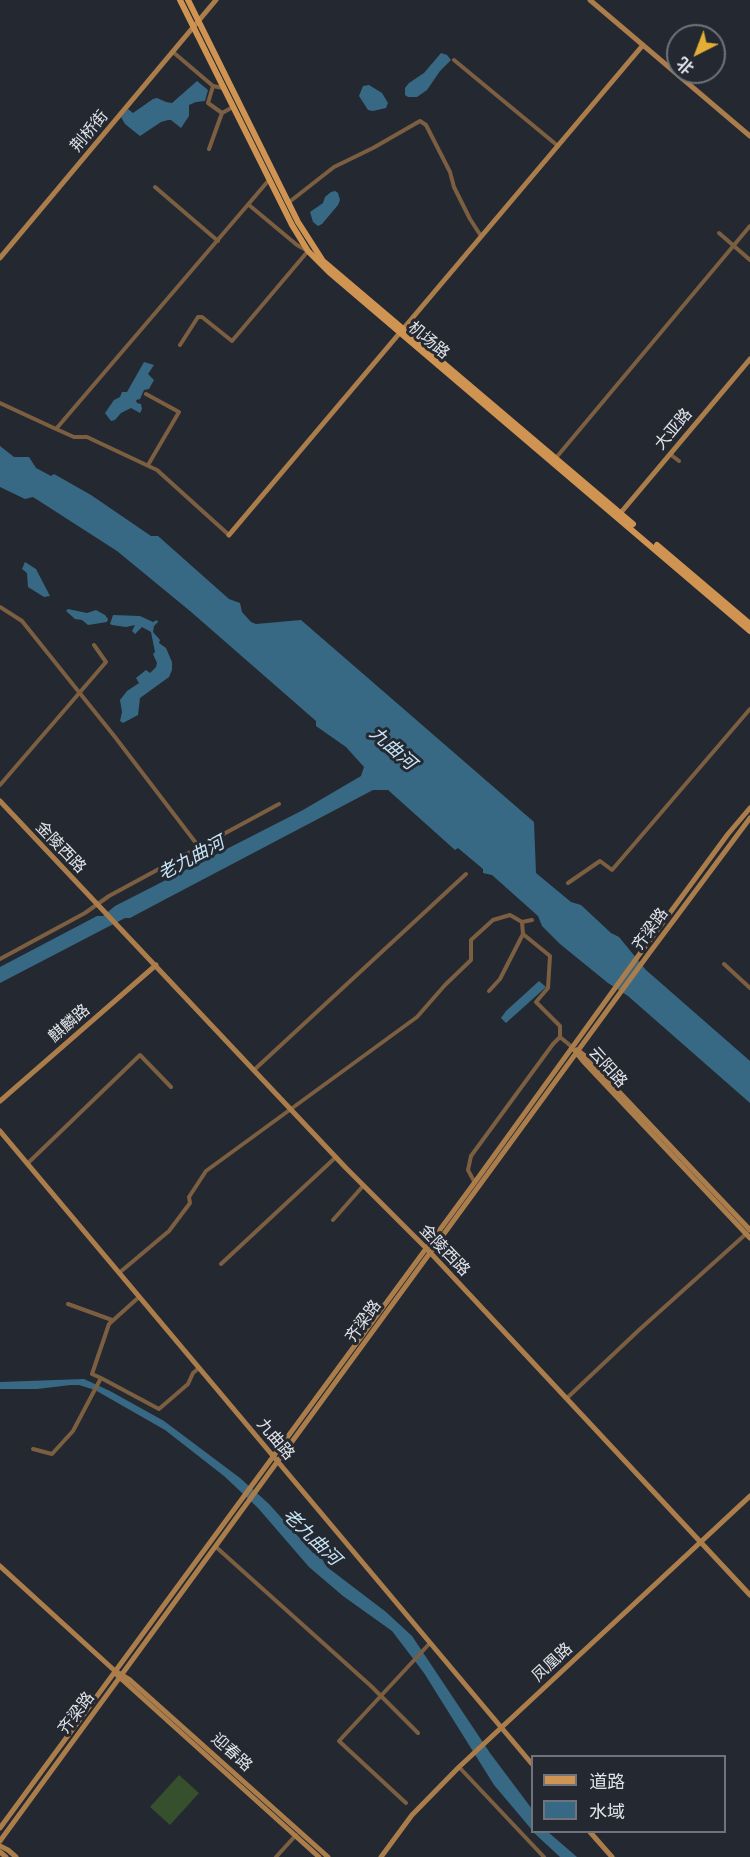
<!DOCTYPE html>
<html>
<head>
<meta charset="utf-8">
<style>
	body { margin:0 }
	#map { position:relative; width:750px; height:1857px; overflow:hidden; background:#242831; font-family:"Exo 2","Noto Sans SC",sans-serif }
	canvas { display:block }
	.legend { position:absolute; left:531px; top:1755px; width:195px; height:78px; box-sizing:border-box; background:#242831; border:2px solid #70737b; margin:0; padding:8px 10px; list-style:none; font-size:18px; color:#e1e3e9 }
	.legend li { display:flex; align-items:center; gap:12px; height:30px }
	.legend b { width:30px; border:2px solid #70737b }
	.north { position:absolute; left:666px; top:24px; width:60px; height:60px; box-sizing:border-box; background:#242831; border:2px solid #70737b; border-radius:50%; rotate:222deg; font-size:16px; font-weight:700; line-height:24px; text-align:center; color:#e1e3e9 }
	.north::after { content:''; display:block; margin:auto; width:21px; height:27px; background:#e3ae35; clip-path:polygon(50% 0,100% 100%,50% 72%,0 100%) }
</style>
</head>
<body>
<div id="map">
<canvas width="750" height="1857"></canvas>
<ul class="legend">
<li><b style="height:8px;background:#cf9352"></b>道路</li>
<li><b style="height:16px;background:#386984"></b>水域</li>
</ul>
<div class="north">北</div>
</div>
<script>
const c = document.querySelector('canvas').getContext('2d');
c.lineJoin = 'round';
function fillPath(path, color) { c.fillStyle = color; c.fill(path, 'evenodd'); }
const shape = rows => new Path2D(rows.map(r => 'M' + r).join(''));
function strokePath(path, color, width, dash) { c.strokeStyle = color; c.lineWidth = width; c.lineCap = dash ? 'butt' : 'round'; c.setLineDash(dash || []); c.stroke(path); }
function label(font, color, halo, rows, align = 'center') {
  c.font = font + ' "Exo 2","Noto Sans SC",sans-serif'; c.lineWidth = 6; c.setLineDash([]); c.textBaseline = 'middle'; c.strokeStyle = halo; c.fillStyle = color; for (const [text, x, y, turn = 0] of rows) {
    c.save(); c.translate(x, y); c.rotate((+turn || 0) * Math.PI / 180); c.textAlign = isNaN(turn) ? turn : align; if (halo) c.strokeText(text, 0, 0); c.fillText(text, 0, 0); c.restore();
  }
}
fillPath(shape([
	[179,1775,199,1793,170,1825,150,1807]
]), '#364f2d');
fillPath(shape([
	[441,53,447,55,451,60,440,71,427,90,417,97,408,97,405,95,405,88,409,83,424,73],
	[197,81,208,90,205,101,196,102,189,105,189,116,181,128,171,120,168,120,161,122,140,136,125,124,121,117,128,109,133,113,153,99,157,98,166,102,172,103],
	[369,85,382,93,388,103,386,108,373,111,368,110,359,96,363,86],
	[335,191,338,193,340,200,338,205,322,224,318,226,313,222,310,212,323,203,325,197,331,192],
	[144,362,154,365,148,374,154,380,149,389,144,390,140,399,136,400,137,403,141,404,142,409,140,413,131,408,121,413,115,420,111,421,105,413,114,400,120,397,122,392,127,392],
	[0,446,14,457,29,457,36,468,51,476,54,474,91,495,151,536,158,536,229,599,240,603,242,612,251,622,256,624,301,620,534,822,536,873,571,902,581,905,611,933,619,937,646,970,750,1061,750,1103,628,996,608,983,560,944,542,926,538,916,492,875,483,873,483,869,458,848,455,850,388,790,373,790,162,901,130,918,125,918,0,983,0,967,97,916,103,916,115,906,303,810,361,776,364,767,346,747,316,726,316,721,190,611,117,551,33,497,25,499,0,487],
	[25,562,36,569,50,596,44,597,28,587,27,573,22,569],
	[68,609,87,613,96,610,105,615,108,619,107,622,88,625,82,620,75,619,66,611],
	[113,615,140,616,153,622,157,620,158,622,154,626,153,632,160,640,159,643,166,648,172,662,172,670,169,677,140,698,138,715,123,723,120,721,122,712,120,700,127,691,139,683,136,678,146,670,150,673,156,667,157,663,153,654,155,652,151,632,142,627,135,634,132,631,135,625,126,627,112,625,110,624],
	[539,981,546,987,506,1023,501,1018,506,1011],
	[84,1379,110,1391,164,1421,240,1478,269,1504,313,1553,319,1554,327,1567,386,1612,412,1636,490,1753,532,1809,532,1830,494,1785,424,1673,392,1631,343,1596,309,1567,258,1508,224,1476,165,1430,95,1390,79,1385,71,1385,37,1389,0,1389,0,1382],
	[533,1832,548,1832,577,1857,560,1857]
]), '#386984');
strokePath(shape([
	[173,52,213,86,223,88],
	[454,60,558,146],
	[222,113,233,107],
	[209,149,222,113,208,103,213,86],
	[155,187,218,241],
	[288,203,334,167,373,148,420,121,426,125,450,172,454,187,470,219,481,236],
	[719,233,750,260],
	[180,345,198,317,202,317,232,341,308,251,297,245,249,205],
	[146,394,179,412,148,465],
	[0,403,56,429,269,180],
	[56,429,74,437,87,437,157,470,229,535],
	[670,454,679,461],
	[555,459,750,226],
	[0,607,22,621,115,737,199,847],
	[0,785,106,662,94,645],
	[568,883,600,861,612,870,750,709],
	[522,922,523,934],
	[0,959,85,913,109,896,279,804],
	[724,964,750,988],
	[489,991,500,979,523,934,550,956,548,988,536,1002,560,1026,560,1037],
	[254,1070,466,874],
	[27,1164,140,1055,171,1087],
	[475,1183,468,1170,471,1156,553,1044,560,1037,572,1047],
	[333,1220,363,1186],
	[221,1264,336,1157],
	[119,1273,169,1231,190,1203,189,1197,206,1171,417,1017,445,985,471,960,471,940,493,920,510,915,522,922,532,920],
	[68,1304,112,1320],
	[101,1378,159,1409,188,1384,193,1373,199,1368],
	[567,1398,639,1330,747,1233],
	[33,1449,52,1454,73,1431,101,1378,92,1374,109,1324,139,1297],
	[216,1547,371,1686,418,1733],
	[459,1767,544,1857],
	[406,1803,339,1741,430,1643],
	[276,1857,296,1835]
]), '#7c5f41', 4);
strokePath(shape([
	[590,0,750,136],
	[0,258,216,0],
	[618,516,750,359],
	[229,535,643,45],
	[0,801,346,1168,426,1248,750,1595],
	[577,1050,585,1056,750,1230],
	[575,1051,583,1061,750,1238],
	[0,1101,156,965],
	[0,1131,532,1764],
	[0,1566,115,1671,130,1680,328,1857],
	[117,1675,319,1857],
	[0,1828,475,1182,644,948,728,834,750,808],
	[590,1832,612,1857],
	[0,1841,650,952,750,818],
	[0,1846,8,1850,16,1857],
	[0,1852,6,1857],
	[381,1857,412,1815,459,1767,750,1496]
]), '#ab7d4b', 5);
strokePath(shape([
	[180,0,292,225,308,251,329,272,750,631],
	[188,0,298,222,323,261,633,524],
	[657,545,750,624]
]), '#cf9352', 6);
label('16px', '#e1e3e9', '#242831', [
	["荆桥街",89,131,-50],
	["机场路",429,340,40],
	["大亚路",673,429,-50],
	["金陵西路",61,847,46],
	["齐梁路",650,929,-54],
	["麒麟路",69,1023,-41],
	["云阳路",608,1067,48],
	["金陵西路",445,1250,46],
	["齐梁路",363,1321,-54],
	["九曲路",276,1439,50],
	["凤凰路",552,1662,-43],
	["齐梁路",76,1713,-53],
	["迎春路",232,1752,42]
]);
label('italic 18px', '#c7e4f6', '#242831', [
	["九曲河",393,748,41],
	["老九曲河",191,858,-28],
	["老九曲河",312,1537,44]
]);
</script>
</body>
</html>
